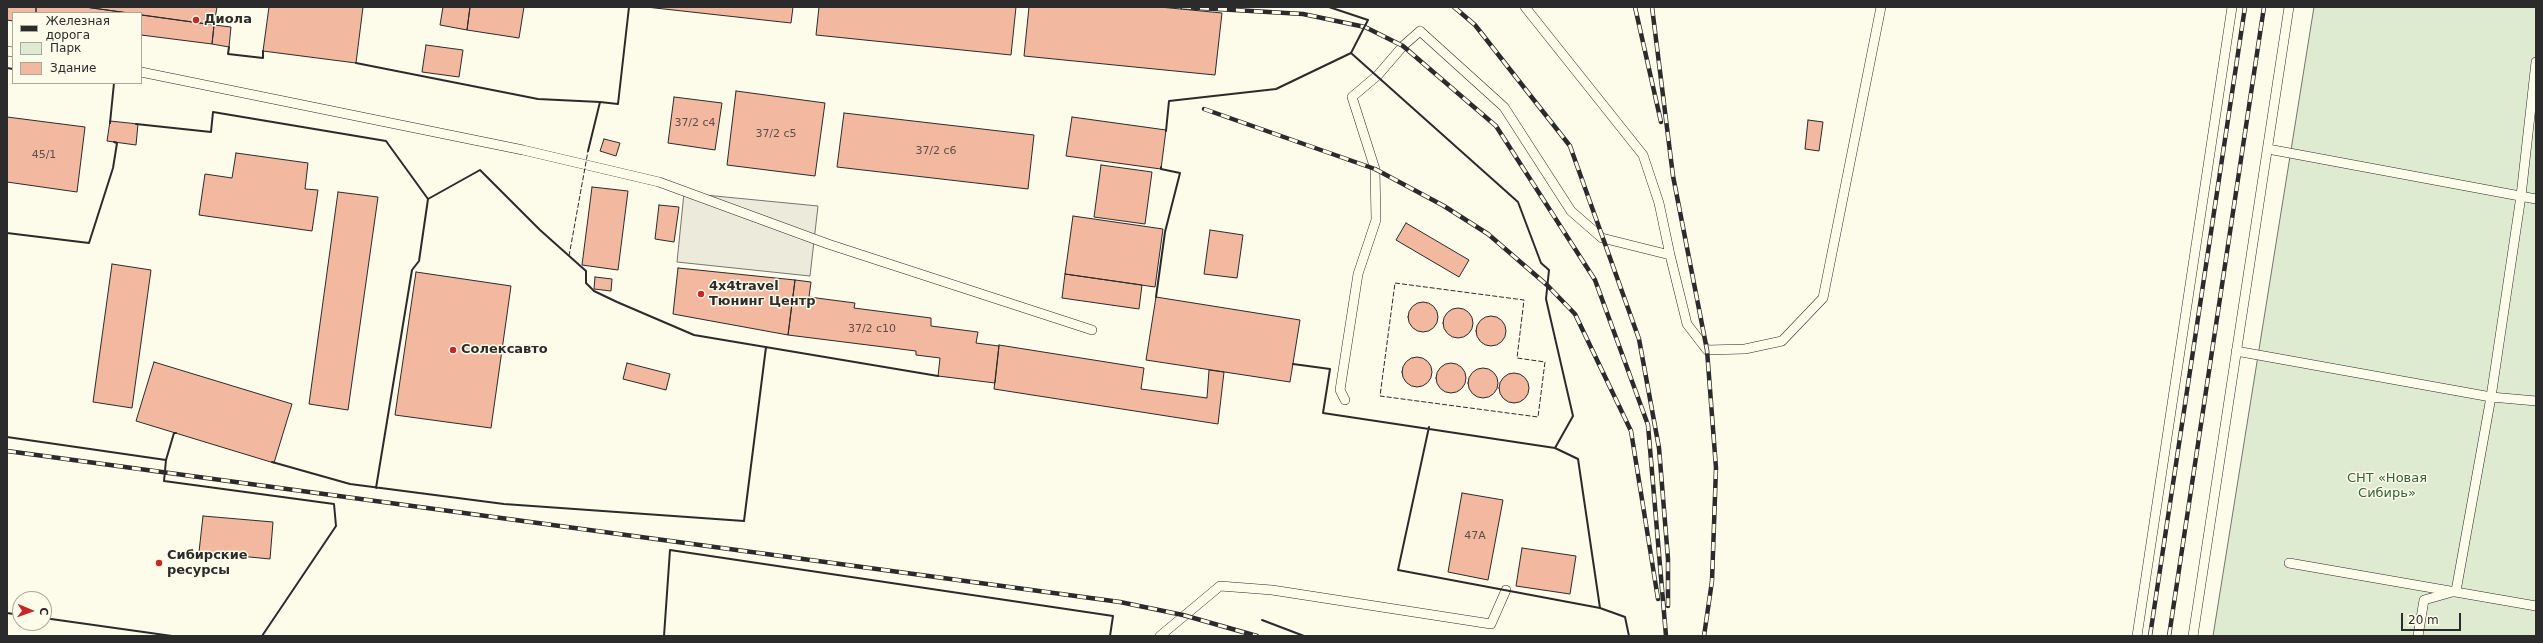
<!DOCTYPE html>
<html>
<head>
<meta charset="utf-8">
<style>
	body { margin:0 }
	#map { position:relative; width:2543px; height:643px; overflow:hidden; background:#fdfbea; font-family:"DejaVu Sans",sans-serif }
	canvas { display:block }
	.frame { position:absolute; inset:0; border:8px solid #2b2b2b; pointer-events:none }
	.legend { position:absolute; left:12px; top:12px; width:130px; height:72px; box-sizing:border-box; background:#fdfbea; border:1px solid #a9a89e; margin:0; padding:5px 7px; list-style:none; font-size:12px; color:#2b2b2b }
	.legend li { display:flex; align-items:center; gap:8px; height:20px }
	.legend b { width:20px; border:1px solid #a9a89e }
	.north { position:absolute; left:12px; top:591px; width:40px; height:40px; box-sizing:border-box; background:#fdfbea; border:1px solid #a9a89e; border-radius:50%; rotate:92deg; font-size:11px; font-weight:700; line-height:16px; text-align:center; color:#2b2b2b }
	.north::after { content:''; display:block; margin:auto; width:14px; height:18px; background:#c62828; clip-path:polygon(50% 0,100% 100%,50% 72%,0 100%) }
	.scale { position:absolute; left:2401px; top:613px; width:60px; height:18px; box-sizing:border-box; border:2px solid #2b2b2b; border-top:0; padding-left:5px; font-size:12px; line-height:14px; white-space:nowrap; color:#2b2b2b; -webkit-text-stroke:3px #fdfbea; paint-order:stroke }
</style>
</head>
<body>
<div id="map">
<canvas width="2543" height="643"></canvas>
<div class="frame"></div>
<ul class="legend">
<li><b style="height:5px;background:#2b2b2b"></b>Железная дорога</li>
<li><b style="height:11px;background:#deebd1"></b>Парк</li>
<li><b style="height:11px;background:#f2b8a0"></b>Здание</li>
</ul>
<div class="north">С</div>
<div class="scale">20 m</div>
</div>
<script>
const c = document.querySelector('canvas').getContext('2d');
c.lineJoin = 'round';
function fillPath(path, color) { c.fillStyle = color; c.fill(path, 'evenodd'); }
const shape = rows => new Path2D(rows.map(r => 'M' + r).join(''));
function strokePath(path, color, width, dash) { c.strokeStyle = color; c.lineWidth = width; c.lineCap = dash ? 'butt' : 'round'; c.setLineDash(dash || []); c.stroke(path); }
function label(font, color, halo, rows, align = 'center') {
  c.font = font + ' "DejaVu Sans",sans-serif'; c.lineWidth = 3; c.setLineDash([]); c.textBaseline = 'middle'; c.strokeStyle = halo; c.fillStyle = color; for (const [text, x, y, turn = 0] of rows) {
    c.save(); c.translate(x, y); c.rotate((+turn || 0) * Math.PI / 180); c.textAlign = isNaN(turn) ? turn : align; if (halo) c.strokeText(text, 0, 0); c.fillText(text, 0, 0); c.restore();
  }
}
const green = shape([
	[2314,7,2536,7,2536,636,2213,636,2314,7]
]);
fillPath(green, '#deebd1');
strokePath(green, '#74746e', 1);
const parking = shape([
	[684,193,818,206,810,276,677,262,684,193]
]);
fillPath(parking, '#eceadb');
strokePath(parking, '#74746e', 1);
const building = shape([
	[7,7,36,7,36,13,13,13,13,21,7,20,7,7],
	[36,7,85,7,129,13,36,13,36,7],
	[85,7,217,7,214,25,85,7],
	[269,7,363,7,356,63,263,51,269,7],
	[443,7,470,7,467,30,440,25,443,7],
	[470,7,524,7,519,38,467,30,470,7],
	[646,7,793,7,791,23,646,7],
	[819,7,1016,7,1011,55,816,35,819,7],
	[1029,7,1160,7,1222,13,1215,75,1024,56,1029,7],
	[141,15,214,25,212,44,141,35,141,15],
	[214,25,231,27,229,47,212,44,214,25],
	[426,45,463,50,459,77,422,72,426,45],
	[736,91,825,103,815,176,727,165,736,91],
	[674,97,722,103,715,150,668,143,674,97],
	[844,113,1034,135,1028,189,837,167,844,113],
	[7,117,85,127,77,192,7,182,7,117],
	[1072,117,1166,130,1161,169,1066,156,1072,117],
	[1808,120,1823,122,1819,151,1805,149,1808,120],
	[110,121,138,124,136,145,107,141,110,121],
	[604,139,620,143,616,156,600,151,604,139],
	[236,153,308,163,305,189,318,190,312,231,199,215,205,174,232,178,236,153],
	[1101,165,1152,172,1145,224,1094,217,1101,165],
	[592,187,628,191,618,270,582,265,592,187],
	[338,192,378,197,348,410,309,404,338,192],
	[659,205,679,207,674,242,655,239,659,205],
	[1073,216,1163,229,1155,287,1065,274,1073,216],
	[1406,223,1469,260,1459,277,1396,240,1406,223],
	[1210,230,1243,235,1237,278,1204,274,1210,230],
	[112,264,151,270,132,408,93,402,112,264],
	[678,268,795,280,788,335,673,314,678,268],
	[416,272,511,286,491,428,395,415,416,272],
	[1065,274,1142,285,1139,309,1062,298,1065,274],
	[595,277,612,279,611,291,594,289,595,277],
	[795,280,811,282,809,297,855,303,854,308,931,318,931,326,978,332,976,343,999,346,995,383,938,376,940,358,916,355,916,351,788,335,795,280],
	[1156,297,1300,320,1290,382,1146,360,1156,297],
	'1408 317a15 15 0 1 1 30 0a15 15 0 1 1-30 0Z',
	'1443 323a15 15 0 1 1 30 0a15 15 0 1 1-30 0Z',
	'1476 331a15 15 0 1 1 30 0a15 15 0 1 1-30 0Z',
	[999,345,1144,368,1141,389,1207,398,1209,370,1224,372,1218,424,994,389,999,345],
	'1402 372a15 15 0 1 1 30 0a15 15 0 1 1-30 0Z',
	[154,362,292,404,274,463,136,421,154,362],
	[627,363,670,374,666,390,623,379,627,363],
	'1436 378a15 15 0 1 1 30 0a15 15 0 1 1-30 0Z',
	'1468 383a15 15 0 1 1 30 0a15 15 0 1 1-30 0Z',
	'1499 388a15 15 0 1 1 30 0a15 15 0 1 1-30 0Z',
	[1462,493,1503,500,1488,580,1448,572,1462,493],
	[203,516,273,522,270,559,199,552,203,516],
	[1522,548,1576,556,1570,594,1516,586,1522,548]
]);
fillPath(building, '#f2b8a0');
strokePath(building, '#2b2b2b', 1);
const service = shape([
	[1525,7,1643,155,1659,203,1670,255],
	[7,51,13,52],
	[141,72,523,150,659,182,828,244,1092,330],
	[2268,149,2536,199],
	[2236,351,2491,397,2536,401],
	[1345,400,1340,390,1358,274,1376,220,1375,169,1352,97,1378,75,1403,46,1420,31,1504,107,1571,211,1602,238,1670,255,1687,324,1707,350,1745,349,1782,341,1823,298,1881,7],
	[2289,563,2536,606],
	[1160,636,1220,586,1272,590,1491,624,1506,590],
	[2137,636,2232,7],
	[2193,636,2289,7],
	[2418,636,2424,600,2456,591,2491,397,2521,196,2536,62]
]);
strokePath(service, '#2b2b2b', 10);
strokePath(service, '#fdfbea', 9);
const rail = shape([
	[1182,7,1303,14,1365,27,1403,46,1496,126,1595,280,1648,425,1666,636],
	[1454,7,1475,25,1570,146,1639,339,1659,448,1668,559,1668,606],
	[1635,7,1661,122],
	[1652,7,1673,176,1707,350,1716,468,1712,581,1704,636],
	[1204,109,1375,169,1444,206,1488,234,1547,285,1575,314,1631,431,1658,599],
	[7,451,1120,602,1183,615,1257,636],
	[2150,636,2245,7],
	[2169,636,2264,7]
]);
strokePath(rail, '#2b2b2b', 4.5);
strokePath(rail, '#fdfbea', 3, [9]);
strokePath(shape([
	[569,256,588,151],
	[1395,283,1524,300,1517,358,1545,362,1538,417,1380,396,1395,283]
]), '#2b2b2b', 1, [5, 2]);
strokePath(shape([
	[229,47,228,54,263,58,263,51],
	[1351,53,1518,202,1541,263,1549,270,1546,299,1573,416,1555,448],
	[356,63,538,99,600,102],
	[7,68,13,69],
	[110,123,114,83],
	[136,124,211,132,213,112,386,141,428,199,419,261,412,270,376,488],
	[1166,131,1169,101,1276,89,1351,53,1368,20,1329,7],
	[588,151,600,102,618,104,629,7],
	[428,199,480,170,540,230,586,271,586,283,594,291,617,302,694,335,938,376],
	[7,233,89,243,113,168,117,143,114,142],
	[1156,297,1165,232,1180,173,1161,169,1161,167],
	[1293,364,1330,369,1323,413,1555,448,1578,459,1600,608],
	[1429,427,1398,570,1600,608,1625,617,1629,636],
	[176,433,174,433,166,460,164,481,334,504,336,526,262,636],
	[7,437,166,460],
	[272,462,350,484,504,504,744,521,766,347],
	[7,613,20,615],
	[44,618,172,636],
	[1262,620,1304,636],
	[664,636,670,550,1113,616,1110,636]
]), '#2b2b2b', 2);
for (const [x, y, r, color] of [
	[196,20,4,"#c62828"],
	[701,294,4,"#c62828"],
	[453,350,4,"#c62828"],
	[159,563,4,"#c62828"]
]) { const dot = new Path2D(); dot.arc(x, y, r, 0, 2 * Math.PI); c.fillStyle = color; c.fill(dot); strokePath(dot, '#fdfbea', 1.5); }
label('11px', '#5d4e48', null, [
	["37/2 с4",695,123],
	["37/2 с5",776,134],
	["37/2 с6",936,151],
	["45/1",44,155],
	["37/2 с10",872,329],
	["47А",1475,536]
]);
label('bold 13px', '#2b2b2b', '#fdfbea', [
	["Диола",204,20],
	["4x4travel",709,287],
	["Тюнинг Центр",709,302],
	["Солексавто",461,350],
	["Сибирские",167,556],
	["ресурсы",167,571]
], 'left');
label('13px', '#34623c', '#fdfbea', [
	["СНТ «Новая",2387,479],
	["Сибирь»",2387,494]
]);
</script>
</body>
</html>
